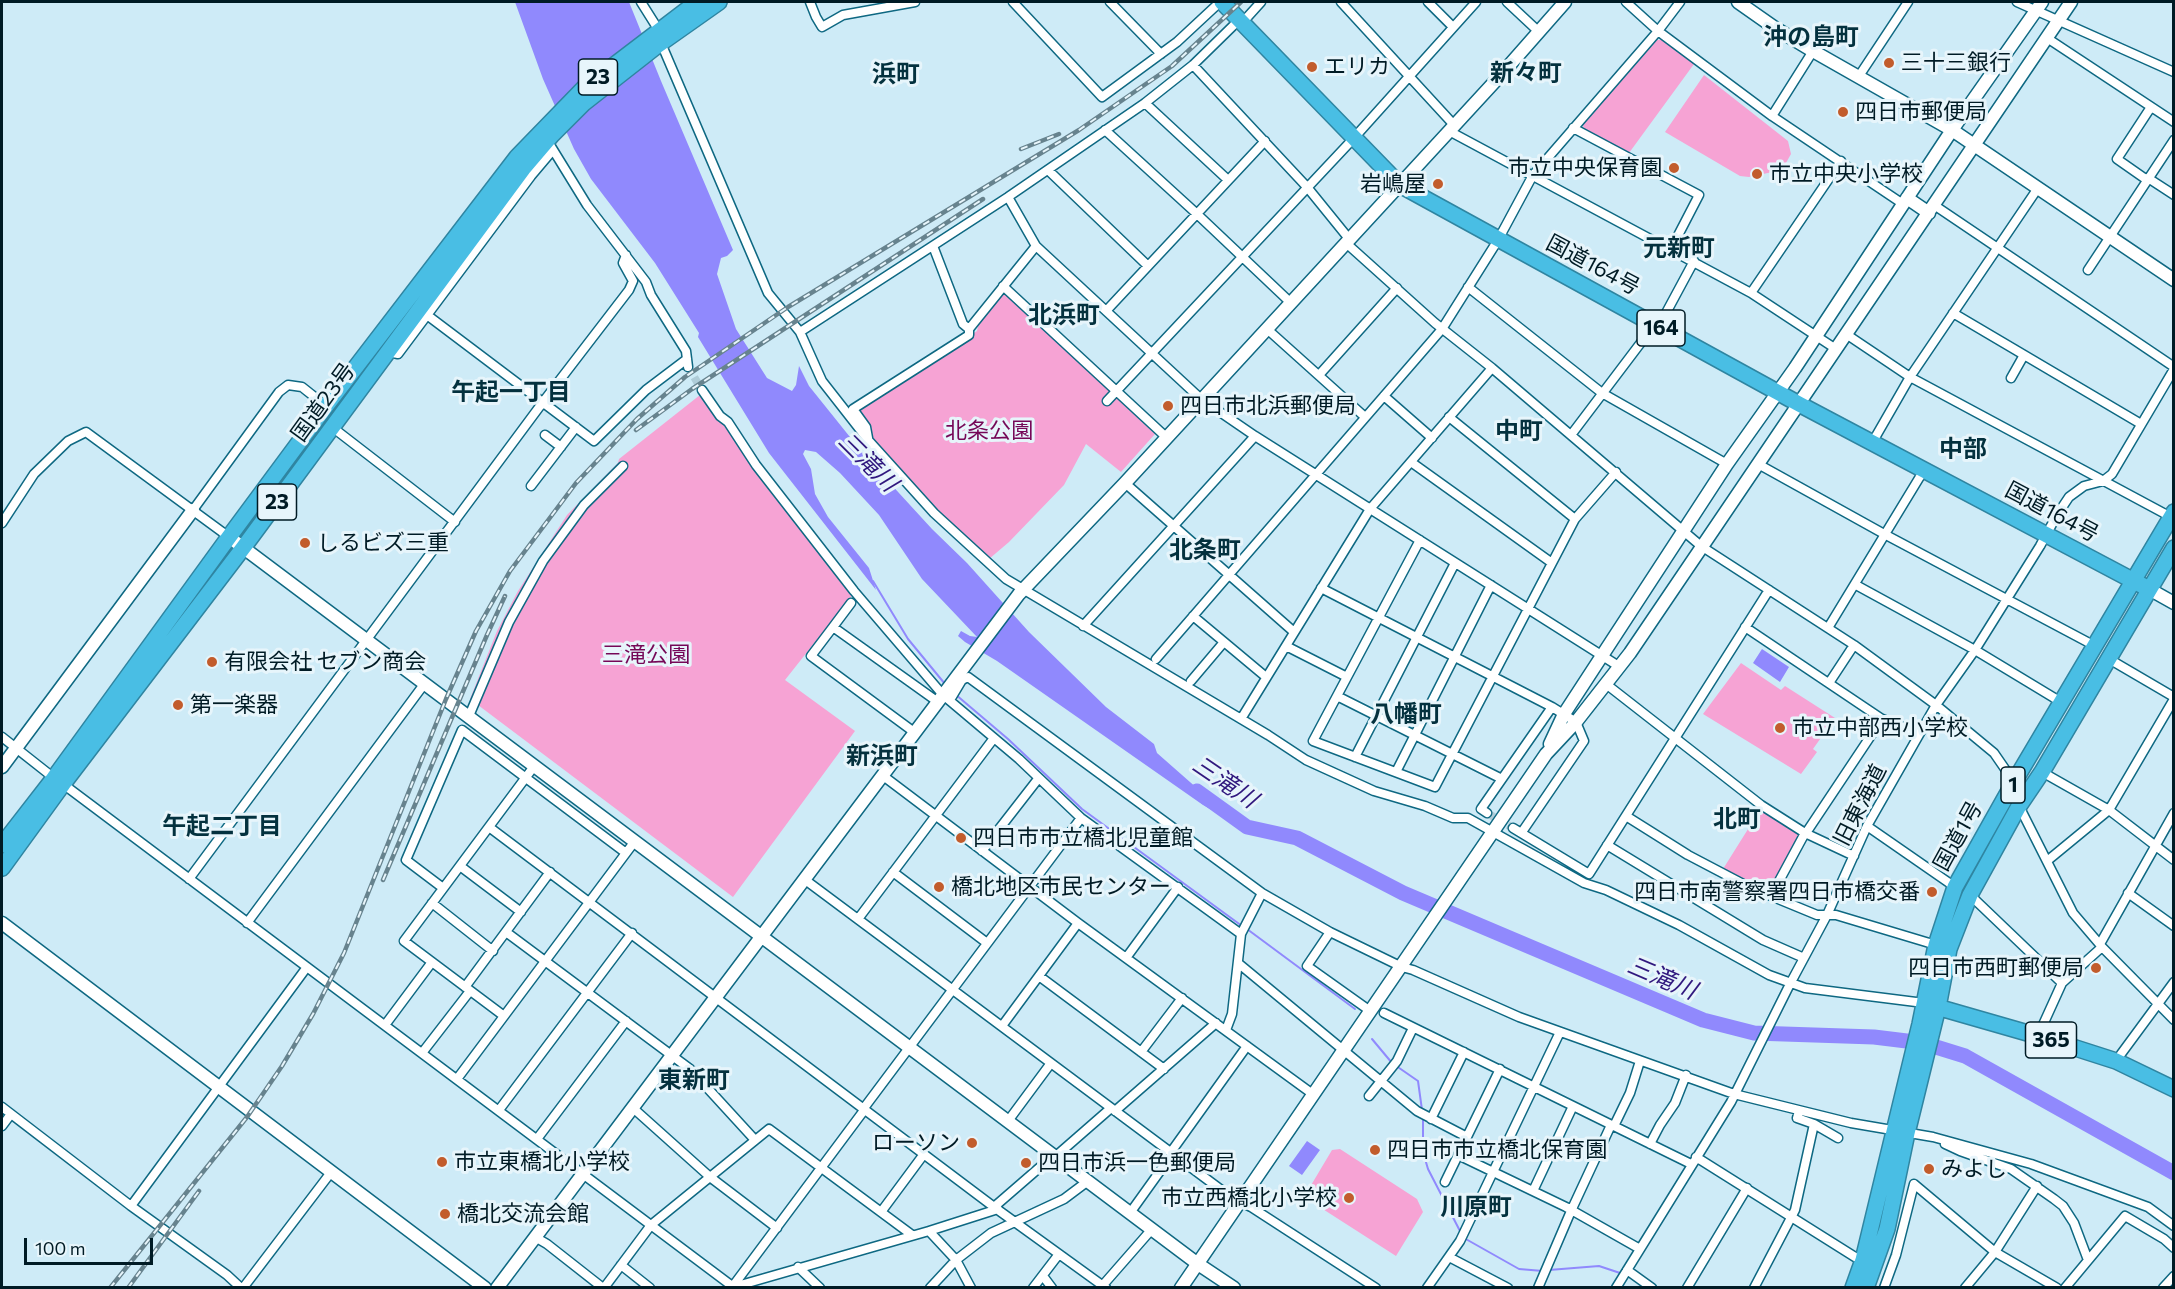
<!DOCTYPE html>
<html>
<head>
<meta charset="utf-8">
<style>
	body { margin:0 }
	#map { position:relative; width:2175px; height:1289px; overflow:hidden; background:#ceebf7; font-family:Commissioner,sans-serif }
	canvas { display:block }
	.frame { position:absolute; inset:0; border:3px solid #001b25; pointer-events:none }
	.scale { position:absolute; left:24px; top:1238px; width:129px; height:27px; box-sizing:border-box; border:3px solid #001b25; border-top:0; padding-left:8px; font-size:18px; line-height:21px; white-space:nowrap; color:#001b25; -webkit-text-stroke:4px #e7f5fb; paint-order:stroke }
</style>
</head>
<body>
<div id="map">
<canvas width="2175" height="1289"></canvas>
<div class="frame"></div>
<div class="scale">100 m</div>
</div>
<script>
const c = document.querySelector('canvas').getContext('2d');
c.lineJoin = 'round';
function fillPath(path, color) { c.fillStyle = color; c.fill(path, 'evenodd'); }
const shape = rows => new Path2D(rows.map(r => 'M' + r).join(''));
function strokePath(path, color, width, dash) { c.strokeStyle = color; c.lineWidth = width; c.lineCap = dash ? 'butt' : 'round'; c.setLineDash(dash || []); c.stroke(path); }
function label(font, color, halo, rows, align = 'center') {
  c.font = font + ' Commissioner,"Noto Sans JP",sans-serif'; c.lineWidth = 6; c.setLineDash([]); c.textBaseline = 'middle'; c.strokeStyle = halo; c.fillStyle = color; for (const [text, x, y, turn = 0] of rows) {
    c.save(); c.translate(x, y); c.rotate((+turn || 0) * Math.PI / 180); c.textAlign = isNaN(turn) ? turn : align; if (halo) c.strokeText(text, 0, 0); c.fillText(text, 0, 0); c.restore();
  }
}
fillPath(shape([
	[1657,40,1662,40,1694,64,1629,153,1584,130,1583,125],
	[1704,75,1788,141,1791,154,1782,170,1749,177,1740,176,1665,132],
	[1003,291,1155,434,1121,472,1086,444,1064,485,1009,542,989,559,939,513,873,440,871,426,859,410,977,331,979,322],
	[700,395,718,418,727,425,853,594,785,680,855,731,733,897,470,699,497,631,518,591,567,515,618,463,619,459],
	[1741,663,1781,690,1785,686,1835,718,1813,749,1817,752,1801,774,1703,714],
	[1760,810,1801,834,1774,883,1767,889,1723,869],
	[1340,1149,1417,1199,1423,1212,1396,1256,1304,1197,1332,1150]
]), '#f6a3d4');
fillPath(shape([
	[515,2,629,2,661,81,733,250,727,256,721,258,717,274,736,329,767,378,792,391,796,385,799,366,809,386,866,457,932,529,967,563,1029,632,1106,707,1154,744,1157,753,1240,826,1203,805,997,661,965,642,958,636,961,631,970,636,977,637,922,579,879,515,840,473,816,452,805,450,803,454,811,469,815,494,828,517,869,568,876,590,769,453,698,337,699,333,655,263,591,179,574,149,543,79],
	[1762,649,1789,667,1780,682,1753,663],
	[1307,1141,1320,1150,1302,1175,1289,1166]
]), '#9089fd');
strokePath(shape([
	[873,581,908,639,945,684],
	[955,694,1008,739,1082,809,1242,926],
	[1247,929,1355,1009],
	[1372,1039,1392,1063,1418,1081,1422,1110],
	[1423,1116,1423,1152,1428,1169,1461,1233],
	[1464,1238,1519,1269,1543,1271],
	[1549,1270,1599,1266,1620,1273]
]), '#9089fd', 2);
strokePath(shape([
	[1197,791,1247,827,1297,838,1403,893,1703,1020,1754,1033,1874,1037,1923,1043,1965,1056,2174,1173]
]), '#9089fd', 15);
strokePath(shape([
	[688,367,702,390],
	[1487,813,1513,828]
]), '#afccd8', 8, [8, 4]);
const street = shape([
	[641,2,658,29],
	[810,2,816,17,822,27,843,15,915,2],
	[1013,2,1102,97,1177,42,1220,2],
	[1110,2,1161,54],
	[1341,2,1454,125],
	[1428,2,1453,27],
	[1507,2,1538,31],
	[1626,2,1658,31,1772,116,1903,204],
	[2017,2,2174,72],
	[1242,23,1261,2],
	[2047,38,2174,122],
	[661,43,768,293,800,332,822,381,869,441,934,513,1006,579,1268,735,1306,760,1374,791,1425,806,1453,818,1468,818,1584,883,1606,890,1679,925,1769,975,1805,988,1924,1003],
	[1193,65,1307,187,1350,240],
	[1859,76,1908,2],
	[1145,103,1228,180],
	[1772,116,1813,51],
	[1573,128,1699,195,1671,249],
	[1105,130,1197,214,1291,303],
	[1449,131,1751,293,1836,349],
	[547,140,587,205,646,282,651,295,686,351,688,367],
	[1048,170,1148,266],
	[2148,178,2174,195],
	[2147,180,2117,159,2151,107],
	[1008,197,1036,246,1201,399,1255,436,1620,667],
	[1934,205,2174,367],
	[1346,243,1435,323,1492,368,1701,546,1854,645,1936,705,1994,753,2014,782,2019,806,2073,913,2102,947,2174,1020],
	[933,246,963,324,969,329,1036,246],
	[2088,270,2174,140],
	[1003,286,1166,437],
	[1468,287,1602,393,1727,464],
	[1751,293,1841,161],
	[1106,311,1265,141],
	[1953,313,2141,424],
	[427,315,594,441,646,390,687,359],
	[1659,326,1694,261],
	[1267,329,1365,417],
	[800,332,1008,197,1145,103,1193,65,1239,20],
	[1846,334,1910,377,2171,517],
	[388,352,398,354,531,176,553,150],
	[1319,375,1397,288],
	[2011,378,2024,355],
	[702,390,720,416,728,422,756,465,854,591,943,695,1019,759,1081,818,1241,934,1232,1014,1226,1030],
	[1384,396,1432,438],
	[1107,401,1353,139,1476,2],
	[1449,417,1575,519],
	[332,427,455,522],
	[545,435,561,447],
	[1571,435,1655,324],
	[868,438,866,427,853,409,969,335,969,329],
	[1872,443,1910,377,2038,188],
	[1411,462,1552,563],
	[1758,464,1886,535,2095,646],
	[1125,483,1294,632],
	[531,486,576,427],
	[193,510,279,392,288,385,302,387,326,406],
	[2,523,34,474,68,441,86,432,229,537],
	[1420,540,1313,741,1435,787,1575,519,1616,472],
	[1856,585,1975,650,2061,702],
	[1321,588,1552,707,1576,722,1584,741,1522,832],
	[1193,616,1266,677],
	[1083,626,1255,436],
	[833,627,851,603],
	[1745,627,1882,719,1919,733],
	[1828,628,1924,470],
	[1286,646,1347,677],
	[1156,659,1442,329,1498,240,1533,175,1658,31,1680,2],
	[2109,659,2174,697],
	[1191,681,1224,642],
	[1829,683,1854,645],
	[1606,684,1761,805,1805,833,1854,856],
	[1337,696,1502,779],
	[950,700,962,680,968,677,1262,893,1330,932,1402,967,1413,970,1519,1017,1734,1094,1851,1123,1933,1137,2031,1164,2148,1207,2174,1226],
	[469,716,509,622,543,561,584,505,623,466],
	[1241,719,1370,509,1492,368],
	[914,732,811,656,833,627,938,702],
	[2,737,54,778],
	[1355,757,1455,563],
	[1396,772,1491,585],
	[2042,772,2109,810,2174,860],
	[882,775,1078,923,1314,1095],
	[63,784,732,1286],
	[1487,813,1481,809,1552,707],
	[1626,816,1688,855,1749,887,1817,915,1836,915,1936,945],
	[1867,826,1955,887],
	[489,827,994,1207,1106,1288],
	[1513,828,1589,874,1769,590],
	[1806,833,1882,719],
	[1607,845,1763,940,1804,958],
	[982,851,1038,779],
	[2047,861,2109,810,2174,699],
	[460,866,521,912],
	[893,872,987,943],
	[189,879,543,402,629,290,633,281,623,263,626,255],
	[804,879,1228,1195,1251,1207,1376,1288],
	[443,888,406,860,462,730,626,853],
	[2128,893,2174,926],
	[1970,895,2062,983],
	[1771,896,1805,833],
	[432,903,493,951],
	[858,919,994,738],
	[247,923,425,683],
	[506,932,690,1069,755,1140],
	[1330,932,1307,966,1366,1008],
	[1241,934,1262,893],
	[2100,944,2174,813],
	[1126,958,1178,887],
	[1238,963,1417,1111,1467,1137],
	[1039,976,1164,1069],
	[465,987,550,872],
	[1384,1013,1691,1164],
	[504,1016,404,941,535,765],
	[385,1025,432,962],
	[1002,1026,1078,923],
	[2042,1027,2062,983,2102,947],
	[1141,1052,1182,998],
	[422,1053,470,991],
	[2121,1054,2174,982],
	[457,1079,635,841],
	[1369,1096,1397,1061,1413,1028],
	[2,1107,131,1206,227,1275,241,1288],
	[633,1108,710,1177,777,1228],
	[864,1108,1081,818],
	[499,1110,632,933],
	[1115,1111,1216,1023],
	[1431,1119,1464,1052],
	[1008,1121,1051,1063],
	[1814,1124,1838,1138],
	[2,1126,11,1114],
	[1614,1126,1630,1093,1640,1061],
	[537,1139,626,1021],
	[1650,1144,1660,1125,1675,1103,1686,1075],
	[1945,1144,1960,1151,2011,1169,2054,1199,2063,1206,2074,1223,2088,1260],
	[1171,1152,1247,1046],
	[1458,1155,1566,1207,1640,1249],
	[1056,1156,1111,1108],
	[1696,1157,1855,1257,1863,1260],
	[1445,1182,1500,1069],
	[1533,1191,1573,1106],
	[131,1206,307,967],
	[994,1207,1054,1155],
	[881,1212,924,1154],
	[1130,1213,1173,1153],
	[929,1231,998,1209],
	[535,1237,547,1244,603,1288],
	[1449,1257,1508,1288],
	[621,1265,650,1288],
	[798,1267,820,1288],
	[1627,1270,1652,1288],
	[1043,1276,1052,1288],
	[1103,1285,1152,1229],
	[733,1286,865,1109],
	[243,1288,332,1171],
	[604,1288,651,1225,769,1129,912,1235],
	[730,1288,929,1231,956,1260,971,1288],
	[930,1288,956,1260,991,1233,1064,1199,1088,1181],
	[1033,1288,1059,1254],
	[1427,1288,1460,1241,1560,1032],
	[1538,1288,1571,1211,1611,1125],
	[1616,1288,1731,1102,1790,984,1827,915,1867,826,1936,705,1975,650,2040,546,2057,515,2069,497,2084,486,2103,481,2112,474,2174,369],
	[1687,1288,1747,1188],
	[1754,1288,1795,1210,1814,1124,1797,1118,1799,1111],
	[1884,1288,1896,1255,1914,1184,1995,1252,2057,1288],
	[1965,1288,1995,1252,2037,1186],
	[2065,1288,2125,1216,2164,1239,2174,1248],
	[2163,1288,2174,1276]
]);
const secondary = shape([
	[1738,2,1775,28,1813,51,1952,130,2174,280],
	[1907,198,1929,213],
	[229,537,1198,1264,1234,1288],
	[2149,589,2174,603],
	[1550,744,1564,714,1727,464,1795,368,1952,130,2042,2],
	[2,767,193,510],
	[2,923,485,1288],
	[497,1288,1019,594,1125,483,1499,77,1565,2],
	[1181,1288,1546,754,1576,722,1630,653,2071,2]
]);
const highway = shape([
	[1222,2,1400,185,1799,404,2149,589],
	[2,845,54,778,229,537,326,406,517,157,583,89,697,2],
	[2,868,63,784,243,548,523,169,552,135,584,103,658,45,719,2],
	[1930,1005,2038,1036,2116,1061,2174,1089],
	[1853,1288,1863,1260,1920,1024,1936,945,1955,887,2014,782,2174,512],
	[1866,1288,1887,1229,1907,1133,1938,1007,1949,949,1970,895,2019,806,2042,772,2174,548]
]);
strokePath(street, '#0e6882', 11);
strokePath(secondary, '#0e6882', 15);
strokePath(highway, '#2f85a1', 18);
strokePath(street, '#fff', 8);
strokePath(secondary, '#fff', 12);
strokePath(highway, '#49bee4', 15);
const rail = shape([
	[1021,149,1059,134],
	[636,430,692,389,983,199],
	[383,880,487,635,505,596],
	[110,1288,247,1117,282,1066,313,1014,344,953,446,699,476,631,510,571,576,483,637,419,685,377,788,307,1079,130,1172,66,1241,2],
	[128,1288,199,1191]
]);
strokePath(rail, '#67838e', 4.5);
strokePath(rail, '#e7f5fb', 2, [7]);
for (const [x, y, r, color] of [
	[1889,63,6,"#c25c2c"],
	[1312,67,6,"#c25c2c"],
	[1843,112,6,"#c25c2c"],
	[1674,168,6,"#c25c2c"],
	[1757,174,6,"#c25c2c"],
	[1438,184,6,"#c25c2c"],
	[1168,406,6,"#c25c2c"],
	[305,543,6,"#c25c2c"],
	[212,662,6,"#c25c2c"],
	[178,705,6,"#c25c2c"],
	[1780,728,6,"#c25c2c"],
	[961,838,6,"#c25c2c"],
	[939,887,6,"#c25c2c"],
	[1932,892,6,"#c25c2c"],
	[2096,968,6,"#c25c2c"],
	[972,1143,6,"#c25c2c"],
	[1375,1150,6,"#c25c2c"],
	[442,1162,6,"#c25c2c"],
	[1026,1163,6,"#c25c2c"],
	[1929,1169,6,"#c25c2c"],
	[1349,1198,6,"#c25c2c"],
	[445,1214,6,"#c25c2c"]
]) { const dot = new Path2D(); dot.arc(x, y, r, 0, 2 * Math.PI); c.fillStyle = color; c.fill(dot); strokePath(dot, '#e7f5fb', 2); }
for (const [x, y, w] of [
	[598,77,39],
	[1661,328,48],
	[277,502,39],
	[2013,785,24],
	[2051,1040,51]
]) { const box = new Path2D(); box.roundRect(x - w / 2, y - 18, w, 36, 4.5); c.fillStyle = '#e7f5fb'; c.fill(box); strokePath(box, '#001b25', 1.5); }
label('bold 21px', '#001b25', null, [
	["23",598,77],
	["164",1661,328],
	["23",277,502],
	["1",2013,785],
	["365",2051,1040]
]);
label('22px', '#001b25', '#e7f5fb', [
	["三十三銀行",1901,63],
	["エリカ",1324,67],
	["四日市郵便局",1855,112],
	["市立中央保育園",1662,168,"right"],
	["市立中央小学校",1769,174],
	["岩嶋屋",1426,184,"right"],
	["四日市北浜郵便局",1180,406],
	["しるビズ三重",317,543],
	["有限会社 セブン商会",224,662],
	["第一楽器",190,705],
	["市立中部西小学校",1792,728],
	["四日市市立橋北児童館",973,838],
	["橋北地区市民センター",951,887],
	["四日市南警察署四日市橋交番",1920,892,"right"],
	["四日市西町郵便局",2084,968,"right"],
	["ローソン",960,1143,"right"],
	["四日市市立橋北保育園",1387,1150],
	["市立東橋北小学校",454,1162],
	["四日市浜一色郵便局",1038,1163],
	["みよし",1941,1169],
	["市立西橋北小学校",1337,1198,"right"],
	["橋北交流会館",457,1214]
], 'left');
label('22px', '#001b25', '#e7f5fb', [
	["国道164号",1593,265,28],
	["国道23号",323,402,-54],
	["国道164号",2052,512,28],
	["旧東海道",1860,805,-63],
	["国道1号",1958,836,-61]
]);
label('22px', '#750757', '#e7f5fb', [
	["北条公園",989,431],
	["三滝公園",646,655]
]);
label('bold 24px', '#04313e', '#e7f5fb', [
	["沖の島町",1811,37],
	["新々町",1526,73],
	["浜町",896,74],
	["元新町",1679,248],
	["北浜町",1064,315],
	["午起一丁目",511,392],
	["中町",1519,431],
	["中部",1963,449],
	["北条町",1205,550],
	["八幡町",1406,714],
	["新浜町",882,756],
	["北町",1737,819],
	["午起二丁目",222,826],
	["東新町",694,1080],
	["川原町",1476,1207]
]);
label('italic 24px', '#30187e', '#e7f5fb', [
	["三滝川",868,462,45],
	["三滝川",1225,782,34],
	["三滝川",1662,978,23]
]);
</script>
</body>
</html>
